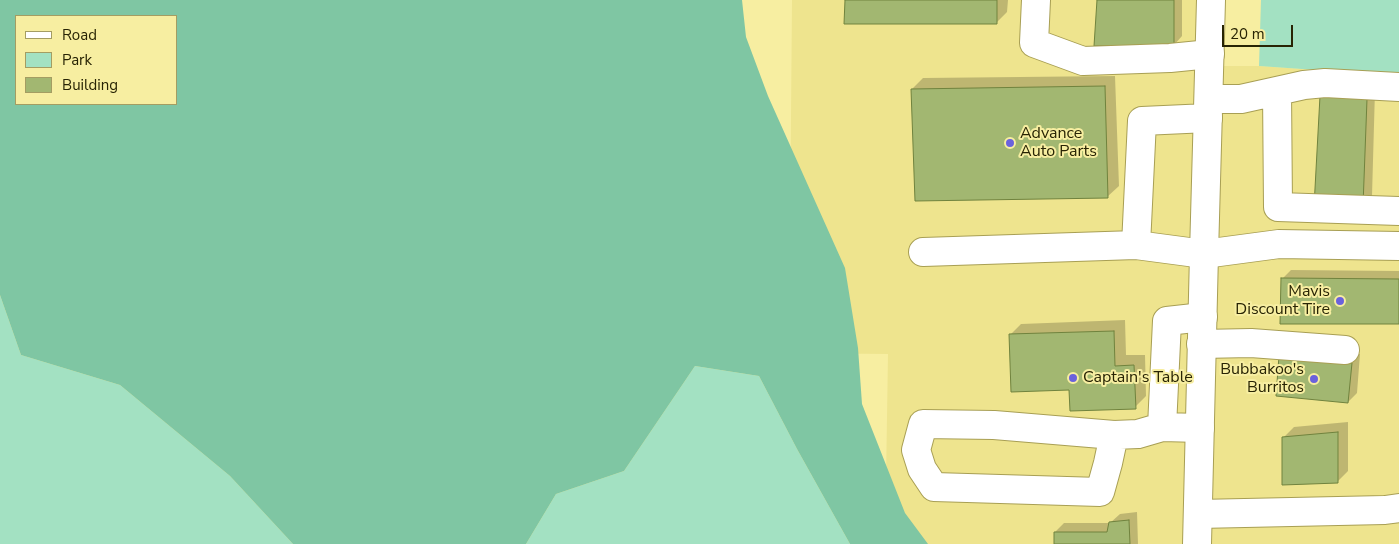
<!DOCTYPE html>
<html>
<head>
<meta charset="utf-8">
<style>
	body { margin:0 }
	#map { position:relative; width:1399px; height:544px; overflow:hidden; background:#f7eea1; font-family:"Nunito Sans",sans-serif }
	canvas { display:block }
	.legend { position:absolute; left:15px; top:15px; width:162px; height:90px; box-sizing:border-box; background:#f7eea1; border:1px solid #a49d62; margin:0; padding:6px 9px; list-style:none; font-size:15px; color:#282404 }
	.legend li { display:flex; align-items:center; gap:10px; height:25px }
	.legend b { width:25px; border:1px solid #a49d62 }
	.scale { position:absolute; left:1222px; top:25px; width:71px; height:22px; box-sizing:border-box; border:2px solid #282404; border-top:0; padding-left:6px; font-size:15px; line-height:18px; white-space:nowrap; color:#282404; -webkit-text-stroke:4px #f7eea1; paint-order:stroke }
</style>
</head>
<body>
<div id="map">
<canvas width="1399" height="544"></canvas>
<ul class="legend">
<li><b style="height:6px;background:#fff"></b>Road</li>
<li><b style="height:14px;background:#a3e1c2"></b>Park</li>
<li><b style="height:14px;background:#a2b771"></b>Building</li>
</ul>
<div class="scale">20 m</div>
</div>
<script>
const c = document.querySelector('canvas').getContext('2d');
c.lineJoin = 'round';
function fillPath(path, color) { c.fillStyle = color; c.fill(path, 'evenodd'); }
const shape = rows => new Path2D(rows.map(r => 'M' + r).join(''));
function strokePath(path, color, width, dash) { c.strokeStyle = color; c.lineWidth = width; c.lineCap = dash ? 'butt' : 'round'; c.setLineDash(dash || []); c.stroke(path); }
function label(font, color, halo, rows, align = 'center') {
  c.font = font + ' "Nunito Sans",sans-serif'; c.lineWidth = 4; c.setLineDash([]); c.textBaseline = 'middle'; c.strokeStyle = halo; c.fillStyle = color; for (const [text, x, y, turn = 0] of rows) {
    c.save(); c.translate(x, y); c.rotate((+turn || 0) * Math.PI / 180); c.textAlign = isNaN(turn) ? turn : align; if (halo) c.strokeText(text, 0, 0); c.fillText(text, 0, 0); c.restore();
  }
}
fillPath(shape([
	[792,0,1211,0,1210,66,1259,66,1373,74,1399,78,1399,544,885,544,888,354,789,353]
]), '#eee48e');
fillPath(shape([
	[1261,0,1399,0,1399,78,1373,74,1259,66],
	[0,295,21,355,120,385,230,476,293,544,0,544],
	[695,366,759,376,797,449,850,544,526,544,556,494,624,471]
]), '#a3e1c2');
fillPath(shape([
	[0,0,742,0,746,37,768,96,845,268,858,348,862,404,905,513,928,544,850,544,797,449,759,376,695,366,624,471,556,494,526,544,293,544,230,476,120,385,21,355,0,295],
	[16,16,176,16,176,104,16,104]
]), '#7fc6a3');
fillPath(shape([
	[846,0,1008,0,1007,12,996,23],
	[1098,0,1182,0,1182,36,1174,45],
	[1115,76,1119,186,1107,197,912,89,923,78],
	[1375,90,1372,196,1363,205,1322,97],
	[1291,270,1399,271,1399,323,1282,279],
	[1125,320,1126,355,1145,355,1146,396,1135,407,1070,389,1010,335,1021,324],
	[1289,348,1360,354,1357,393,1348,402],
	[1348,422,1348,471,1337,482,1283,438,1294,427],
	[1137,512,1138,544,1055,544,1055,532,1064,523,1110,523,1120,514]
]), '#0003');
const building = shape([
	[845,0,997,0,997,24,844,24,845,0],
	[1097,0,1174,0,1174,46,1094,46,1097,0],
	[1105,86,1108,198,915,201,911,89,1105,86],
	[1320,96,1367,99,1363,206,1314,207,1320,96],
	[1281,278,1399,279,1399,324,1280,324,1281,278],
	[1114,331,1115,366,1134,365,1136,409,1070,411,1069,390,1011,392,1009,334,1114,331],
	[1279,356,1352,363,1348,403,1276,396,1279,356],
	[1338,432,1338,483,1282,485,1282,437,1338,432],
	[1129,520,1130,544,1054,544,1054,532,1107,532,1109,522,1129,520]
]);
fillPath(building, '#a2b771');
strokePath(building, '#70833e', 1);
const minor = shape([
	[1036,0,1034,43,1083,61,1170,58,1210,54],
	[1277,91,1278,207,1399,211],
	[1209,99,1241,99,1304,85,1325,83,1399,87],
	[1208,118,1142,121,1136,245,1204,254,1279,244,1399,246],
	[923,252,1136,245],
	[1201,344,1251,343,1345,350],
	[1162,427,1167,321,1203,317],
	[1114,435,1108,463,1100,492,934,487,922,469,916,450,923,424,994,425,1114,435,1138,434,1162,427,1200,428],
	[1198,514,1385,510,1399,508]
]);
const major = shape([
	[1197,544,1204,254,1211,0]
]);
strokePath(minor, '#a89f54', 30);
strokePath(major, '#a89f54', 30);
strokePath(minor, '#fff', 28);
strokePath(major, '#fff', 28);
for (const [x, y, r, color] of [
	[1010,143,5,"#6b62dc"],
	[1340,301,5,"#6b62dc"],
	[1073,378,5,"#6b62dc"],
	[1314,379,5,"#6b62dc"]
]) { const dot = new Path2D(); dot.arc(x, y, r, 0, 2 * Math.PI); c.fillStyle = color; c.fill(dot); strokePath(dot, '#f7eea1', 2); }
label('16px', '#282404', '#f7eea1', [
	["Advance",1020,134],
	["Auto Parts",1020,152],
	["Mavis",1330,292,"right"],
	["Discount Tire",1330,310,"right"],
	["Bubbakoo's",1304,370,"right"],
	["Burritos",1304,388,"right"],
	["Captain's Table",1083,378]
], 'left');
</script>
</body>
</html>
